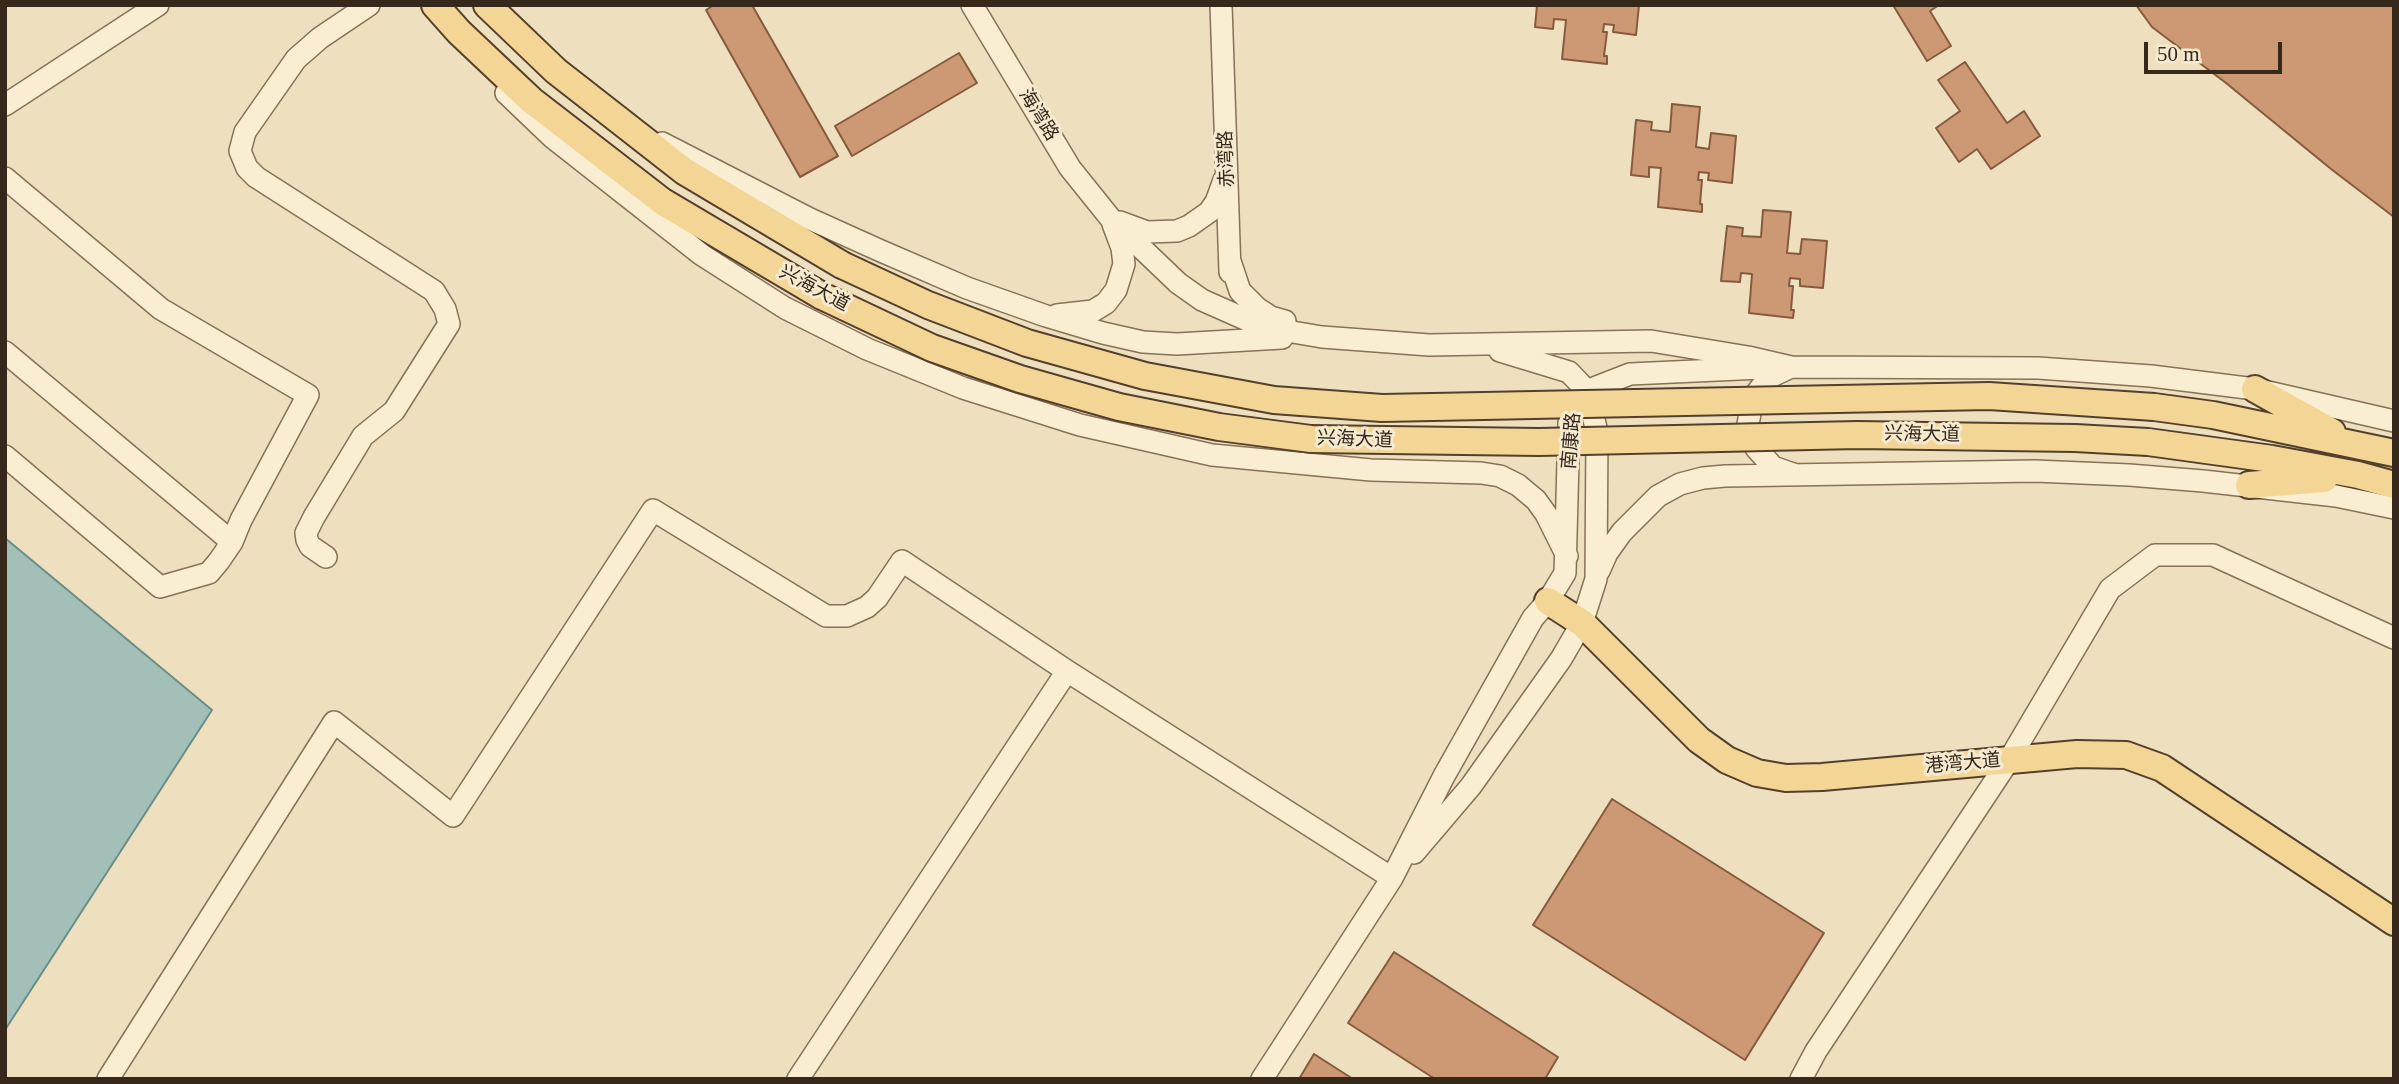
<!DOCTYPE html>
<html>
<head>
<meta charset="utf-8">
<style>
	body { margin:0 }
	#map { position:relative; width:2399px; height:1084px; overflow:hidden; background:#eee0bf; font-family:"Times New Roman",serif }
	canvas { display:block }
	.frame { position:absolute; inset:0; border:7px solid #36291c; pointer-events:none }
	.scale { position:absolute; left:2144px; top:42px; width:138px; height:32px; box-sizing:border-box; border:4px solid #36291c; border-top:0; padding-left:9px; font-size:21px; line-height:24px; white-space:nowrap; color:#36291c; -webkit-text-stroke:5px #f5eacf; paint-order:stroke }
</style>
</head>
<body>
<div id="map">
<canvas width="2399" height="1084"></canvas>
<div class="frame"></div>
<div class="scale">50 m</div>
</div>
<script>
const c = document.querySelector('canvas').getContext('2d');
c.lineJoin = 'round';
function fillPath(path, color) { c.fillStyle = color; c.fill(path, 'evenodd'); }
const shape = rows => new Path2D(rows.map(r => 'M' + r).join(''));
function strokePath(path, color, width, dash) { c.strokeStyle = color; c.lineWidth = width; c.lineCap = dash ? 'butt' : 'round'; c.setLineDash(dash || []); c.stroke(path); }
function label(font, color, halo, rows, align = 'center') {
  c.font = font + ' "Times New Roman","Noto Sans SC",serif'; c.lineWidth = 6; c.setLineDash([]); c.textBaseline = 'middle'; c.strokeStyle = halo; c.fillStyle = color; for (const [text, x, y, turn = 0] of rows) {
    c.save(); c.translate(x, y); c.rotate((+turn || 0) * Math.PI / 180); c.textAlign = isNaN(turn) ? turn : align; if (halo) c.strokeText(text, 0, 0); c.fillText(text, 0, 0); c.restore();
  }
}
const water = shape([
	[5,538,212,710,5,1030,5,538]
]);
fillPath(water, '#a2c0b7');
strokePath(water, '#6a8e85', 2);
const building = shape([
	[714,5,752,5,838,156,800,177,706,10,714,5],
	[1537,5,1639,5,1636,35,1613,32,1614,25,1604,24,1603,32,1607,32,1604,56,1607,56,1607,64,1562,59,1566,20,1554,19,1553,29,1535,27,1537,5],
	[1893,5,1939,5,1930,11,1951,46,1927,61,1893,5],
	[2136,5,2394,5,2394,217,2331,169,2226,83,2152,27,2136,5],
	[959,53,977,83,852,156,835,126,959,53],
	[1965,62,2007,123,2024,111,2040,136,1991,169,1977,149,1959,162,1936,128,1960,111,1938,80,1965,62],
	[1672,104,1700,107,1696,147,1709,149,1711,133,1736,136,1732,183,1708,180,1709,173,1699,172,1698,180,1702,180,1700,204,1702,204,1702,212,1658,207,1661,168,1649,167,1649,177,1631,175,1636,120,1652,122,1651,130,1670,132,1672,104],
	[1763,210,1791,212,1787,253,1800,254,1802,239,1827,241,1823,288,1800,286,1800,279,1790,278,1789,286,1793,286,1791,310,1794,310,1793,318,1749,313,1752,274,1741,273,1740,282,1721,281,1727,226,1743,228,1742,236,1761,237,1763,210],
	[1612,799,1824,933,1745,1060,1533,925,1612,799],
	[1394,952,1558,1057,1545,1079,1435,1079,1348,1023,1394,952],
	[1314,1054,1353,1079,1299,1079,1314,1054]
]);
fillPath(building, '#cd9974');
strokePath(building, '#865a3d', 2);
const minor = shape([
	[972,5,1070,168,1111,219,1178,283,1202,300,1263,327,1322,337,1429,345,1651,341,1748,357,1791,367,2038,368,2151,376,2255,389,2394,421],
	[1221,5,1230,272],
	[506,93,552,137,702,255,785,308,867,349,963,388,1080,425,1212,455,1371,470,1481,473,1500,476,1518,485,1536,500,1546,514,1567,556],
	[5,105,158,5],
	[662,143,810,219,881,251,967,288,1046,316,1103,333,1143,342,1177,344,1282,338],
	[5,178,161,309,308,395,241,520,232,542,219,561,209,573,160,587,5,456],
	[1120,222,1147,232,1177,231,1189,226,1209,212,1216,202,1224,180],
	[1230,261,1240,291,1257,308,1271,317,1285,321],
	[1057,315,1093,311,1106,303,1116,290,1124,264,1122,248,1113,224],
	[5,352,232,542],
	[1789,368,1768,378,1753,398,1748,424,1756,448,1773,467,1793,474],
	[326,557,310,546,307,540,306,533,314,517,363,436,394,411,449,324,445,309,434,291,256,177,247,168,240,151,245,132,296,59,320,38,369,5],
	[1599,571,1607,553,1622,532,1658,496,1680,484,1703,478,1725,476,2035,471,2129,475,2203,481,2336,496,2394,508],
	[1414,853,1471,786,1561,659,1582,623,1596,579,1597,432,1587,391,1569,372,1500,351],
	[108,1079,334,722,453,816,653,510,826,616,847,616,867,607,877,598,902,561,1067,671,1392,878],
	[798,1079,1067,671],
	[1262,1079,1392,878,1444,776,1533,618,1548,601,1565,573,1569,423,1573,409,1578,399,1594,388,1630,374,1761,368],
	[1801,1079,1816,1051,2009,760,2110,589,2155,555,2213,555,2394,638]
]);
const major = shape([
	[435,5,459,32,531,100,663,202,822,296],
	[487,5,556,71,684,171,842,265],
	[2255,389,2332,432],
	[2154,407,2213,415,2394,453],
	[2148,442,2272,459,2358,475,2394,485],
	[2249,485,2324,479],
	[1548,601,1582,623,1699,740,1727,760,1757,773,1786,778,1822,777,2077,754,2126,755,2162,768,2394,922]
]);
strokePath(minor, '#877157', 24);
strokePath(major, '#543f2c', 30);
strokePath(minor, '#f9edd2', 21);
strokePath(major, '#f3d696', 26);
const majorBridge = shape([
	[842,265,928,305,1027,343,1145,376,1274,400,1382,408,1989,396,2154,407],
	[822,296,932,348,1020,379,1119,407,1219,427,1311,439,1539,442,1857,435,2075,438,2148,442]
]);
strokePath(majorBridge, '#543f2c', 30, []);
strokePath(majorBridge, '#f3d696', 26);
label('19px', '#36291c', '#f5eacf', [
	["海湾路",1038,115,58],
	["赤湾路",1227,159,-92],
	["兴海大道",814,289,28],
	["兴海大道",1922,435,1],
	["兴海大道",1355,440,2],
	["南康路",1572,441,-85],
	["港湾大道",1963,764,-5]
]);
</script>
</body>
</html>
